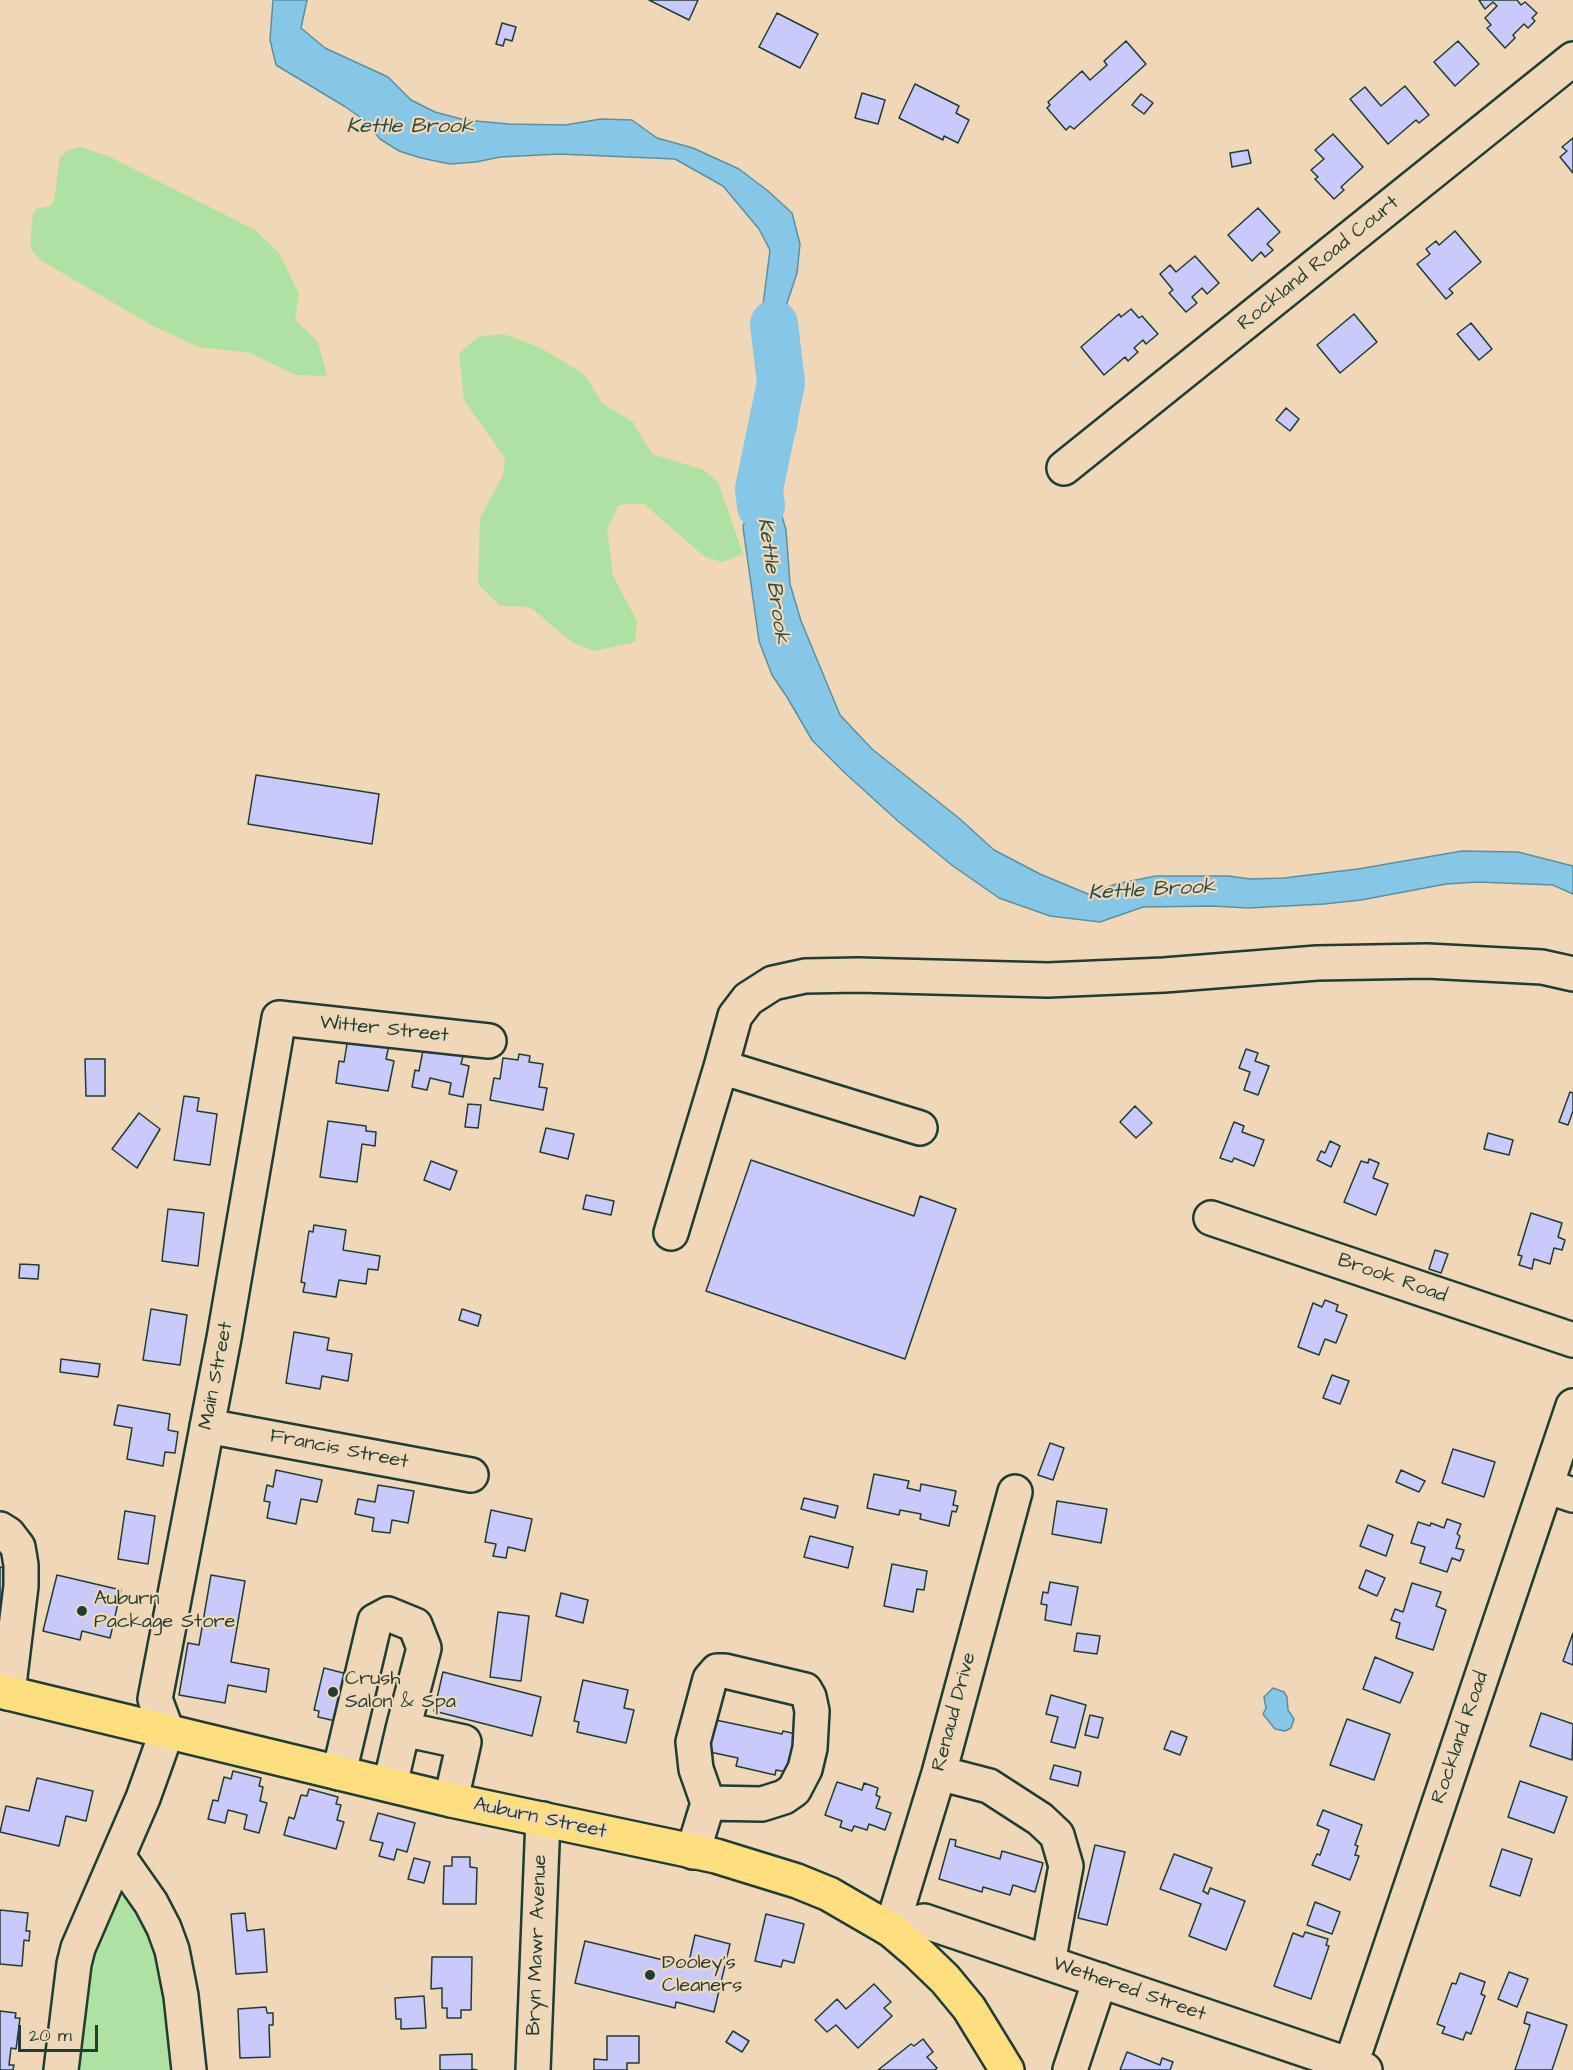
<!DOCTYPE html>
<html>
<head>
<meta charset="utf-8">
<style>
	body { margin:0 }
	#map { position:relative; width:1573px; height:2070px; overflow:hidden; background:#efd7b7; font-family:"Architects Daughter",sans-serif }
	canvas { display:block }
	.scale { position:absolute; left:18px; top:2025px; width:80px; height:27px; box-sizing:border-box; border:3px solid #1f3d34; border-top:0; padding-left:8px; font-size:18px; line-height:21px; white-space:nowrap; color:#1f3d34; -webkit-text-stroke:4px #efd7b7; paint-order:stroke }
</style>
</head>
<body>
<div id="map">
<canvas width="1573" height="2070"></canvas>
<div class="scale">20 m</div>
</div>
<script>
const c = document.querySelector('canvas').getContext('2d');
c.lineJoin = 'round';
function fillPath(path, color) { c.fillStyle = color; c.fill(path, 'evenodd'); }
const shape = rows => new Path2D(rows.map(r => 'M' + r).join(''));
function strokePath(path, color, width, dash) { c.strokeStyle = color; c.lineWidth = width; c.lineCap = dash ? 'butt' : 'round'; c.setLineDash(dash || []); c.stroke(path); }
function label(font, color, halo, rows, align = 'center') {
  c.font = font + ' "Architects Daughter",sans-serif'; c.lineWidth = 4.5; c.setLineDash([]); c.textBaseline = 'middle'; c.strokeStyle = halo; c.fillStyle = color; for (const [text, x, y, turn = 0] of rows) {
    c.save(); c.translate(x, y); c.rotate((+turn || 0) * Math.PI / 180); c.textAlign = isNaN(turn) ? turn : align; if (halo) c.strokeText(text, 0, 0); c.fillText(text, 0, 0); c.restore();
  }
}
fillPath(shape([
	[80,147,108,156,255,230,279,253,299,294,295,320,318,342,327,376,296,375,250,353,199,347,153,326,42,261,33,252,30,244,33,214,36,209,50,206,54,201,60,157,69,150],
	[503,334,539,347,585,375,602,403,633,422,652,454,704,470,718,482,743,554,722,562,705,557,643,503,619,505,607,529,613,576,637,621,635,642,594,651,573,643,530,607,500,606,478,584,480,518,503,475,505,458,464,400,459,353,478,337],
	[118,1856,151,1903,189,2070,64,2070]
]), '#afe1a2');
const water = shape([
	[273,0,307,0,301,28,325,48,388,77,411,100,435,112,465,120,509,124,565,125,601,119,632,120,657,138,693,148,739,169,768,191,792,213,800,244,797,273,779,327,792,356,799,402,796,427,776,496,786,530,790,584,801,621,840,715,872,749,960,819,994,850,1040,874,1088,894,1116,884,1156,876,1228,876,1251,879,1284,878,1358,869,1462,851,1518,852,1573,866,1573,894,1553,885,1478,882,1446,884,1361,900,1324,904,1248,908,1213,906,1143,907,1100,922,1050,916,999,898,953,866,899,822,845,773,812,740,787,697,772,675,759,641,743,527,764,456,783,403,762,313,770,250,759,229,723,186,675,159,559,154,500,157,476,162,450,164,421,158,399,151,380,139,363,119,344,106,276,65,270,40,273,0],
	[1273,1688,1284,1692,1287,1697,1288,1710,1294,1719,1291,1728,1285,1731,1275,1729,1263,1714,1266,1708,1264,1697,1273,1688]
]);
fillPath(water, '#86c7e7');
strokePath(water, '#5d909f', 1.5);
strokePath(shape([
	[761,506,759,489,781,383,774,324]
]), '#86c7e7', 48);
const building = shape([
	[649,0,698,0,689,20,649,0],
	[1479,0,1517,0,1521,5,1525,2,1537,13,1532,18,1535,21,1528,28,1524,24,1513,35,1515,38,1505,48,1487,28,1491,25,1485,18,1497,6,1493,2,1485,9,1479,0],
	[777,13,818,34,800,68,759,47,777,13],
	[502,23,516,27,512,41,505,39,503,46,496,44,502,23],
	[1126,41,1146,64,1074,129,1070,126,1066,130,1047,108,1050,105,1048,102,1082,71,1090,80,1107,65,1104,61,1126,41],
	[1458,41,1479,64,1455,86,1434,62,1458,41],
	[915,84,959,106,956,113,969,120,958,143,944,136,943,140,899,118,915,84],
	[1405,86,1429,115,1419,123,1416,120,1388,144,1350,99,1365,87,1381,106,1405,86],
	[862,93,885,100,878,124,855,118,862,93],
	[1141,94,1153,103,1144,114,1132,105,1141,94],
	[1333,134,1363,167,1341,187,1344,190,1334,199,1315,179,1318,177,1311,170,1324,159,1315,150,1333,134],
	[1573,138,1573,173,1560,157,1567,151,1562,147,1573,138],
	[1248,150,1251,163,1232,167,1230,153,1248,150],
	[1258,208,1280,232,1267,244,1273,250,1265,257,1261,252,1252,261,1228,235,1258,208],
	[1455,231,1481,262,1449,289,1453,293,1446,299,1417,264,1430,254,1426,249,1436,241,1439,245,1455,231],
	[1195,256,1219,283,1207,294,1202,288,1192,297,1197,303,1186,312,1169,293,1173,290,1160,274,1170,265,1176,272,1195,256],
	[1131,309,1139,318,1142,316,1158,334,1146,344,1143,340,1134,348,1138,352,1128,361,1125,357,1104,375,1081,347,1119,314,1121,317,1131,309],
	[1354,314,1377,342,1340,373,1317,345,1354,314],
	[1471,323,1492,349,1479,360,1457,334,1471,323],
	[1286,408,1299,419,1290,431,1276,420,1286,408],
	[256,775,379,794,372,844,248,824,256,775],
	[348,1038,389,1045,386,1059,394,1061,388,1091,336,1083,339,1061,344,1062,348,1038],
	[424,1045,464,1052,461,1064,469,1066,463,1097,449,1094,451,1083,430,1078,427,1090,412,1087,415,1070,419,1071,424,1045],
	[1246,1049,1258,1053,1255,1061,1269,1066,1258,1095,1244,1090,1250,1072,1239,1068,1246,1049],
	[519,1054,530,1056,529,1062,543,1064,539,1087,547,1088,543,1110,490,1100,494,1078,500,1079,503,1058,518,1060,519,1054],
	[85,1059,105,1059,105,1096,86,1096,85,1059],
	[1570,1092,1573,1093,1573,1111,1568,1125,1559,1122,1570,1092],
	[184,1096,199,1098,197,1111,217,1114,210,1165,174,1160,184,1096],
	[468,1104,481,1105,478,1128,465,1127,468,1104],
	[1135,1106,1152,1123,1136,1138,1120,1122,1135,1106],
	[139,1113,160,1129,137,1168,112,1149,139,1113],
	[328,1121,366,1126,366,1131,376,1132,375,1146,362,1144,357,1182,320,1177,328,1121],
	[1234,1122,1244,1126,1242,1132,1264,1140,1254,1166,1234,1158,1232,1162,1220,1158,1234,1122],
	[546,1128,574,1134,568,1159,540,1152,546,1128],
	[1488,1133,1513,1140,1509,1155,1484,1149,1488,1133],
	[1330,1141,1340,1146,1331,1167,1317,1160,1321,1151,1325,1153,1330,1141],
	[1369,1159,1379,1163,1373,1178,1388,1184,1376,1215,1344,1202,1361,1161,1368,1163,1369,1159],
	[751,1160,914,1216,920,1196,956,1209,905,1359,706,1291,751,1160],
	[431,1161,457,1171,450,1190,424,1180,431,1161],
	[586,1195,614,1201,611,1215,583,1209,586,1195],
	[168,1209,204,1213,198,1266,162,1261,168,1209],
	[1531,1213,1562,1223,1558,1237,1565,1240,1562,1250,1554,1248,1550,1264,1534,1259,1532,1269,1519,1265,1522,1256,1518,1255,1531,1213],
	[314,1225,346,1230,343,1250,380,1256,378,1270,368,1269,366,1284,339,1280,336,1297,303,1292,305,1283,301,1282,309,1231,313,1232,314,1225],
	[1435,1250,1448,1254,1441,1273,1429,1269,1435,1250],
	[20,1264,39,1265,38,1279,19,1278,20,1264],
	[1325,1300,1338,1305,1336,1311,1347,1315,1336,1343,1325,1339,1319,1355,1298,1347,1313,1303,1322,1307,1325,1300],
	[151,1309,187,1315,180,1365,143,1360,151,1309],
	[462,1309,481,1315,478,1326,459,1320,462,1309],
	[294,1332,329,1338,327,1350,352,1354,348,1381,322,1376,320,1389,286,1383,294,1332],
	[61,1359,100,1364,98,1377,60,1372,61,1359],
	[1332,1375,1349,1381,1340,1404,1323,1398,1332,1375],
	[118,1405,170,1414,168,1430,178,1432,175,1453,165,1452,163,1466,127,1459,132,1428,114,1425,118,1405],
	[1050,1443,1064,1448,1053,1480,1038,1475,1050,1443],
	[1453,1449,1495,1462,1484,1497,1442,1483,1453,1449],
	[276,1470,322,1480,317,1502,301,1499,296,1524,267,1518,270,1502,264,1501,267,1485,273,1487,276,1470],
	[1401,1470,1425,1481,1419,1492,1396,1482,1401,1470],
	[874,1474,909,1481,907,1488,920,1491,921,1484,956,1491,953,1505,958,1506,956,1512,952,1511,949,1526,920,1519,921,1514,900,1510,899,1515,867,1508,874,1474],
	[378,1485,414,1491,408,1523,392,1520,390,1533,372,1531,374,1518,355,1514,358,1499,375,1502,378,1485],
	[804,1498,838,1506,835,1518,801,1509,804,1498],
	[1057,1501,1107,1509,1101,1543,1052,1534,1057,1501],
	[491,1510,532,1519,525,1551,508,1547,506,1558,493,1556,496,1544,485,1542,491,1510],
	[125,1511,155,1516,148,1564,118,1559,125,1511],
	[1447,1519,1461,1524,1457,1534,1460,1536,1456,1548,1464,1550,1460,1561,1452,1558,1447,1572,1420,1563,1425,1547,1411,1543,1418,1522,1430,1526,1431,1523,1444,1528,1447,1519],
	[1368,1525,1393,1535,1386,1556,1360,1546,1368,1525],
	[810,1536,853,1547,848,1568,804,1557,810,1536],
	[892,1564,927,1571,924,1590,917,1589,913,1612,884,1606,892,1564],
	[0,1567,11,1570,0,1615,0,1567],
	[1366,1570,1385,1578,1377,1596,1359,1588,1366,1570],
	[57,1575,121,1590,110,1638,82,1631,80,1640,43,1631,57,1575],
	[211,1575,245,1581,231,1662,269,1669,266,1692,228,1685,225,1703,179,1695,188,1643,199,1645,211,1575],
	[1050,1582,1078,1587,1071,1625,1045,1620,1047,1605,1041,1604,1043,1592,1048,1593,1050,1582],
	[1412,1583,1441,1592,1436,1606,1446,1610,1433,1650,1396,1638,1400,1623,1391,1620,1395,1609,1403,1612,1412,1583],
	[561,1593,588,1600,583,1623,556,1616,561,1593],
	[498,1612,529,1616,521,1681,490,1677,498,1612],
	[1077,1633,1100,1636,1097,1654,1074,1651,1077,1633],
	[1573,1633,1573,1665,1563,1661,1573,1633],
	[1375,1657,1413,1673,1400,1703,1363,1689,1375,1657],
	[324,1668,351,1675,340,1722,318,1717,319,1711,314,1710,324,1668],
	[443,1672,541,1697,532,1736,434,1711,443,1672],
	[583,1680,628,1690,624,1708,634,1710,626,1743,577,1732,579,1722,574,1721,583,1680],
	[1051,1695,1086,1705,1075,1748,1051,1742,1058,1717,1046,1714,1051,1695],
	[1541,1713,1573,1724,1572,1760,1530,1746,1541,1713],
	[1090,1715,1103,1718,1098,1738,1085,1735,1090,1715],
	[711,1719,782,1734,783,1731,800,1735,792,1773,776,1770,775,1775,736,1766,738,1758,705,1751,711,1719],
	[1347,1719,1390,1734,1374,1780,1330,1765,1347,1719],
	[1171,1731,1187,1737,1180,1755,1164,1749,1171,1731],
	[1054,1765,1081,1772,1078,1786,1050,1779,1054,1765],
	[233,1771,261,1778,259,1786,263,1787,260,1801,267,1803,259,1833,244,1829,247,1815,228,1810,225,1823,208,1819,213,1800,218,1801,224,1777,231,1779,233,1771],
	[37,1778,93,1791,86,1821,66,1816,59,1846,0,1832,6,1806,29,1811,37,1778],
	[1520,1781,1567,1797,1554,1833,1508,1817,1520,1781],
	[837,1782,862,1790,864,1783,878,1788,876,1795,880,1797,876,1808,891,1813,885,1830,869,1824,867,1830,854,1826,852,1831,840,1827,842,1821,825,1815,837,1782],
	[309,1789,338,1797,336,1804,341,1805,337,1820,344,1822,336,1849,284,1835,289,1817,294,1819,301,1795,307,1796,309,1789],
	[1323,1810,1362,1825,1355,1845,1358,1846,1355,1855,1359,1856,1350,1880,1312,1865,1317,1854,1320,1855,1329,1830,1317,1825,1323,1810],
	[378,1813,415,1823,407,1852,397,1849,394,1860,379,1856,383,1843,370,1840,378,1813],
	[950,1839,956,1840,955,1846,1000,1859,1002,1851,1043,1863,1035,1892,1013,1885,1010,1895,983,1887,982,1892,939,1879,950,1839],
	[1095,1845,1125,1852,1107,1925,1078,1918,1095,1845],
	[1502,1849,1532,1859,1520,1896,1490,1886,1502,1849],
	[1174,1854,1212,1868,1203,1891,1208,1894,1210,1888,1245,1901,1226,1950,1189,1936,1201,1904,1160,1889,1174,1854],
	[452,1857,470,1857,470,1867,477,1868,476,1904,443,1904,444,1866,452,1866,452,1857],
	[414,1858,430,1862,424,1883,408,1879,414,1858],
	[1315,1902,1340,1912,1332,1934,1307,1925,1315,1902],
	[0,1910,28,1913,26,1931,30,1931,29,1941,24,1940,22,1966,0,1964,0,1910],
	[245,1913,247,1931,264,1929,267,1972,236,1974,231,1914,245,1913],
	[766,1914,804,1924,794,1963,783,1960,781,1967,755,1961,766,1914],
	[1305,1932,1328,1939,1326,1945,1329,1946,1311,1999,1274,1986,1293,1933,1303,1937,1305,1932],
	[695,1935,730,1944,714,2012,676,2002,675,2008,575,1983,585,1941,688,1966,695,1935],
	[432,1957,472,1957,471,2010,461,2010,461,2018,447,2018,447,2008,442,2008,442,1988,431,1989,432,1957],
	[1509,1972,1528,1979,1517,2007,1498,1999,1509,1972],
	[1460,1973,1485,1982,1481,1994,1485,1996,1471,2034,1466,2032,1463,2040,1442,2033,1445,2027,1437,2024,1452,1983,1456,1984,1460,1973],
	[874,1984,891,2002,884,2008,892,2016,858,2048,836,2025,827,2032,815,2020,837,1999,846,2009,874,1984],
	[424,1996,426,2028,401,2029,401,2019,396,2019,395,1998,424,1996],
	[266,2007,267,2013,273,2013,273,2025,269,2025,270,2057,240,2058,238,2009,266,2007],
	[0,2011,16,2013,15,2018,20,2018,16,2049,11,2048,9,2065,14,2065,13,2070,0,2070,0,2011],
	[1527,2012,1567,2025,1552,2070,1515,2070,1530,2025,1524,2023,1527,2012],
	[733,2031,749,2041,742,2052,726,2042,733,2031],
	[607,2036,639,2036,639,2063,627,2063,627,2070,594,2070,594,2059,607,2060,607,2036],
	[923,2039,933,2052,927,2057,937,2068,935,2070,878,2070,911,2044,914,2046,923,2039],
	[1127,2052,1160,2065,1162,2058,1173,2062,1170,2070,1120,2070,1127,2052],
	[472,2054,472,2069,477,2070,440,2070,440,2055,472,2054]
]);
fillPath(building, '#cac9fb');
strokePath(building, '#1f3d34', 1.5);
const minor = shape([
	[1064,468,1573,59],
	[721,1067,920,1128],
	[1211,1218,1573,1340],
	[671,1233,721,1067,735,1016,748,999,773,983,805,976,858,975,1048,980,1164,975,1317,963,1427,961,1542,967,1573,974],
	[207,1426,471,1475],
	[1546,1486,1573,1495],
	[0,1529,8,1534,18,1547,21,1565,21,1586,8,1693],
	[339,1773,375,1621,388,1614,415,1625,424,1648,403,1729,464,1742,451,1800],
	[939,1773,989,1786,1040,1819,1057,1835,1066,1866,1048,1963],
	[390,1785,403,1729],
	[693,1852,708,1803,696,1769,693,1742,710,1679,717,1671,725,1671,805,1690,809,1697,812,1711,810,1748,805,1769,794,1790,784,1797,762,1804,708,1803],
	[118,1856,151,1903,164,1928,172,1950,181,1996,189,2070],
	[891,1930,924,1921,1365,2070],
	[891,1930,939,1773,1015,1492],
	[61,2070,74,1964,78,1948,143,1798,167,1731,155,1699,224,1338,279,1018,489,1041],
	[533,2070,543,1819],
	[1070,2070,1100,1980],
	[1349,2070,1573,1406]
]);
const major = shape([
	[0,1691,451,1800,716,1856,797,1881,829,1894,891,1930,918,1953,945,1979,969,2008,1007,2070]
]);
strokePath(minor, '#1f3d34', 38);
strokePath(major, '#1f3d34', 38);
strokePath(minor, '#efd7b7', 33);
strokePath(major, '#fddf80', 33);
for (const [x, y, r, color] of [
	[82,1611,6,"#1f3d34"],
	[333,1692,6,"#1f3d34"],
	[650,1975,6,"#1f3d34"]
]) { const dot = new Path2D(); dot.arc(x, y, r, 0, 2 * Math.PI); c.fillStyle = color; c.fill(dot); strokePath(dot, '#efd7b7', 2); }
label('20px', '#1f3d34', '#efd7b7', [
	["Rockland Road Court",1319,264,-39],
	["Witter Street",384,1030,6],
	["Brook Road",1392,1279,19],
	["Main Street",217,1376,-79],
	["Francis Street",339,1450,11],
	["Renaud Drive",955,1712,-75],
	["Rockland Road",1461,1738,-71],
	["Auburn Street",540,1819,12],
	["Bryn Mawr Avenue",538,1945,-88],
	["Wethered Street",1129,1990,19]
]);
label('20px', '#1f3d34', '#efd7b7', [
	["Auburn",94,1600],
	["Package Store",94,1623],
	["Crush",345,1680],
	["Salon & Spa",345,1703],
	["Dooley's",662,1964],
	["Cleaners",662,1987]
], 'left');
label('italic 21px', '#294b46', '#efd7b7', [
	["Kettle Brook",410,128],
	["Kettle Brook",772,581,82],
	["Kettle Brook",1152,891,-3]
]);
</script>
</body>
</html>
